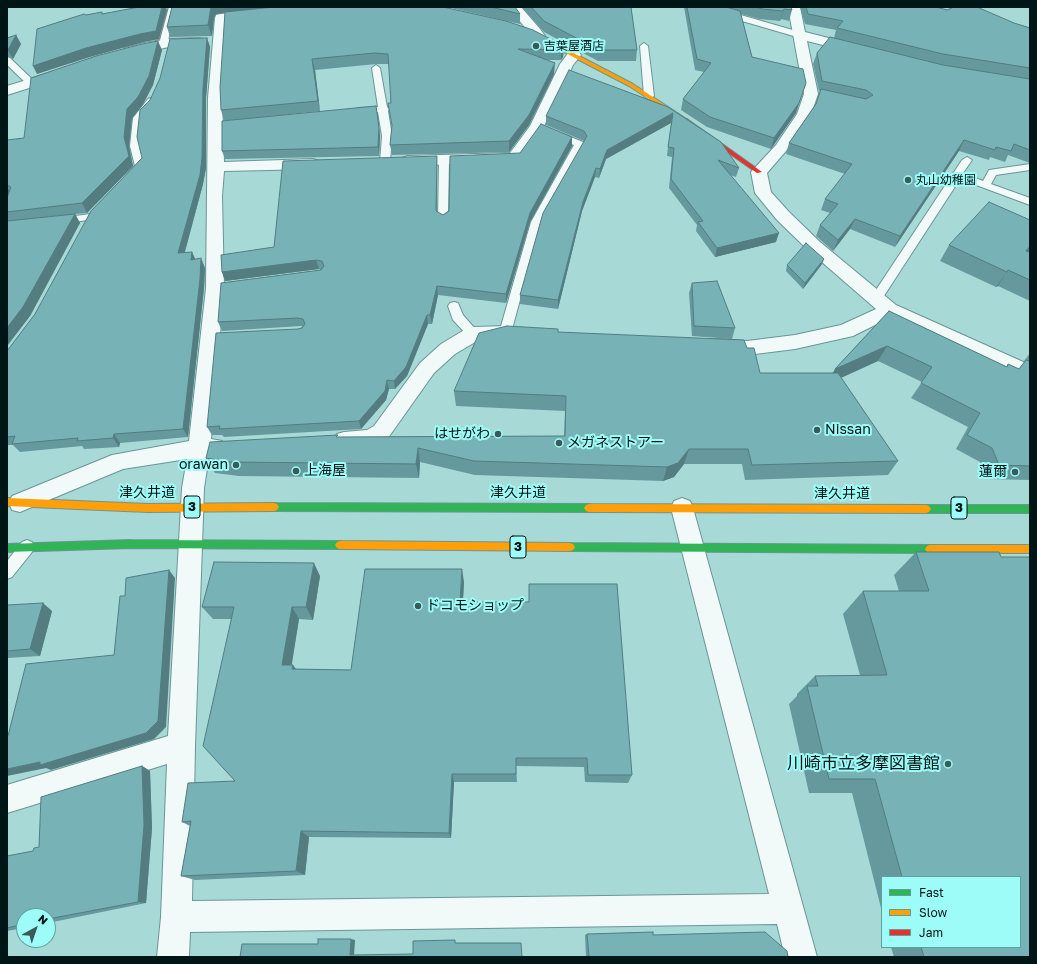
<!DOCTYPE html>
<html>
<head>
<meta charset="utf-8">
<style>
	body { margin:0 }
	#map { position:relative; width:1037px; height:964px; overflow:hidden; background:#a7d9d7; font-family:"Golos Text",sans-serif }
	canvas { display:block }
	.frame { position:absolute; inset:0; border:8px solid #001515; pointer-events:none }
	.legend { position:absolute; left:881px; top:876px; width:140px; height:72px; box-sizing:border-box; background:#9efcf8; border:1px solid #5fa09d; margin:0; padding:5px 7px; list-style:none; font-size:12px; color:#001515 }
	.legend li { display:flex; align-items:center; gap:8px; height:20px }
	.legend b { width:20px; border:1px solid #5fa09d }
	.north { position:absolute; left:16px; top:908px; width:40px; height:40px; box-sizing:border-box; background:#9efcf8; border:1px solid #5fa09d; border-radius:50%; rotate:40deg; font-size:11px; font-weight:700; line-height:16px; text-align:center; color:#001515 }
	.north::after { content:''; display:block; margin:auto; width:14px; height:18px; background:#3a5a59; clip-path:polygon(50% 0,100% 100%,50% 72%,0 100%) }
</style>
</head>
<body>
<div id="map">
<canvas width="1037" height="964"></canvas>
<div class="frame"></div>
<ul class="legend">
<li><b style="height:5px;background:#30b455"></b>Fast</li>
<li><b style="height:5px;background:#ff9f0a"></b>Slow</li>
<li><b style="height:5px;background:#e5322d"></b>Jam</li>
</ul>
<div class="north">N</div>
</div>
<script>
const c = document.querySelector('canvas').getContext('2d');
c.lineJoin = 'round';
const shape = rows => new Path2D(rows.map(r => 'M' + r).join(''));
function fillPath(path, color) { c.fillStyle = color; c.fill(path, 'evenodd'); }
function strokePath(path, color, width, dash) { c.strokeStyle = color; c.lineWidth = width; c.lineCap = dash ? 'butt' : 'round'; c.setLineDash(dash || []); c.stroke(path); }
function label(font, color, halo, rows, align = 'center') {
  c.font = font + ' "Golos Text","Noto Sans JP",sans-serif'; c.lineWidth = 4; c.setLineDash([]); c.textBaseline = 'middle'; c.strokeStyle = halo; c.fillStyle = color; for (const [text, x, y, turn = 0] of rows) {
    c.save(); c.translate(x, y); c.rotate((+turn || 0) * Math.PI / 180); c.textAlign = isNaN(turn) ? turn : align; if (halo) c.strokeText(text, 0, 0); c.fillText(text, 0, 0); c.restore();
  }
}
fillPath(shape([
	[165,7,172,7,169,10,161,43,158,45,155,43,163,9,165,7]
]), '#ca9099');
const lane = shape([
	[169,7,177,7,167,44,163,47,159,44,169,7],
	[700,7,713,7,803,33,804,35,800,37,797,37,701,9,700,7],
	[644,43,648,46,654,96,649,99,644,96,640,46,644,43],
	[7,57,10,58,34,81,35,83,34,85,28,85,7,65,7,57],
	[376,65,380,68,387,107,389,109,388,111,392,136,390,162,385,165,380,162,382,136,378,112,358,114,353,111,358,108,378,107,372,68,376,65],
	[151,98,156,101,143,118,140,146,145,166,135,178,127,178,126,176,135,166,130,146,133,118,148,99,151,98],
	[555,131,583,142,585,144,541,222,511,333,509,336,505,337,501,336,499,333,531,222,574,145,552,136,550,134,552,132,555,131],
	[444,157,449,160,448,220,443,223,438,220,439,160,444,157],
	[967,157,972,160,963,173,983,181,989,170,1030,164,1030,170,996,175,991,184,1030,198,1030,205,960,179,880,302,872,302,870,299,872,296,962,160,967,157],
	[91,214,96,217,95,219,59,224,54,221,59,218,91,214],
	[454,302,458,303,463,315,477,331,479,334,477,337,473,338,469,337,453,320,448,306,450,303,454,302],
	[27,540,32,542,34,547,32,552,12,577,7,579,7,561,22,542,27,540]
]);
const street = shape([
	[508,7,521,7,540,29,545,36,543,39,533,39,528,31,508,7],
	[788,7,800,7,805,32,860,46,862,49,860,52,855,53,807,41,818,94,811,114,786,151,767,173,771,192,789,212,820,242,896,305,1030,365,1030,380,889,318,853,336,795,349,747,355,717,353,710,351,707,346,710,341,717,339,747,341,795,335,841,325,876,309,808,250,777,220,755,193,751,172,776,145,797,114,804,94,788,7],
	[254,10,258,11,260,14,258,17,227,21,222,98,224,162,313,159,319,161,321,164,319,167,313,169,224,171,222,196,224,288,211,439,222,441,225,447,222,453,209,456,204,488,195,746,192,901,769,894,671,508,674,501,682,498,690,501,693,508,817,957,785,957,777,924,190,932,189,957,157,957,161,917,167,764,7,813,7,785,168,736,182,488,187,459,123,469,20,512,12,510,9,503,12,496,112,455,189,441,206,288,208,98,215,18,216,15,221,14,254,10],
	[198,38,203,39,205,42,203,45,169,47,130,55,125,54,123,51,125,48,144,43,169,39,198,38],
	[574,51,579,52,581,55,573,65,544,126,520,161,408,166,402,164,400,161,402,158,408,156,510,153,530,126,560,64,569,52,574,51],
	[59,70,64,71,66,74,64,77,7,95,7,86,59,70],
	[509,326,516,328,519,333,516,338,509,340,477,341,455,354,434,373,388,438,370,446,344,448,337,446,333,440,337,434,344,432,367,430,374,426,420,363,441,344,466,329,473,327,509,326]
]);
const fast = shape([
	[274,503,589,504,592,505,594,508,592,511,589,512,274,511,271,510,269,507,271,504,274,503],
	[926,505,1030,505,1030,513,926,513,923,512,921,509,923,506,926,505],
	[131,540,340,541,343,542,345,545,343,548,340,549,131,548,7,552,7,544,131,540],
	[570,543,930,545,933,546,935,549,933,552,930,553,570,551,567,550,565,547,567,544,570,543]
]);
const slow = shape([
	[537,34,633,84,688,120,683,121,629,86,535,37,534,36,537,34],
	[7,498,148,504,274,503,277,504,279,507,277,510,274,511,148,512,7,506,7,498],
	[589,504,926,505,929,506,931,509,929,512,926,513,589,512,586,511,584,508,586,505,589,504],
	[340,541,570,543,573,544,575,547,573,550,570,551,340,549,337,548,335,545,337,542,340,541],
	[930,545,1030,545,1030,553,930,553,927,552,925,549,927,546,930,545]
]);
const jam = shape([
	[683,119,687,119,762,172,757,173,683,121,683,119]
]);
strokePath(lane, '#6a9695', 2);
strokePath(street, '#6a9695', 2);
strokePath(fast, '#6a9695', 2);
strokePath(slow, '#6a9695', 2);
strokePath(jam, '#6a9695', 2);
fillPath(lane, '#f2f9f9');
fillPath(street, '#f2f9f9');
fillPath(fast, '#30b455');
fillPath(slow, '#ff9f0a');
fillPath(jam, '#e5322d');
fillPath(shape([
	[172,7,564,46,563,57,561,60,546,60,554,74,529,125,509,152,392,155,390,145,392,126,389,64,376,64,315,70,320,111,224,121,221,110,225,12,216,14,214,18,212,36,170,37,167,27],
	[447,7,515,7,520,14,520,24],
	[522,7,631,7,637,50,636,61,598,61,544,32],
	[684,7,791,7,792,10,789,21,781,19,780,21,759,19,741,14,752,57,796,113,771,149,707,127,681,110,683,99,704,72,695,70],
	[800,7,934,7,1014,23,1030,28,1030,163,1008,155,1005,162,990,157,989,160,959,151,895,247,850,229,833,251,816,236,820,225,830,213,821,210,825,199,845,174,786,154,789,143,816,104,820,91,819,91,813,64,817,53,834,38,836,30,805,24],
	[16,35,21,44,13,59,7,56,7,38],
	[207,38,210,47,206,98,206,168,203,184,185,252,192,252,195,259,205,268,204,288,188,437,120,443,119,447,84,449,82,446,20,452,13,445,7,445,7,351,35,314,142,158],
	[162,50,153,85,142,106,132,118,129,146,133,166,87,213,75,214,80,223,30,316,7,346,7,198,8,193,7,194,7,140,24,138],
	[668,107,739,168,736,177,730,175,776,242,715,257,696,231,697,225,669,188,672,157,667,156,671,123,606,159,599,178,595,177,582,211,558,309,520,304,520,295,584,141,546,125,546,116],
	[378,115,380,136,379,156,225,159,222,151],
	[572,137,572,146,530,222,506,303,438,295,432,324,428,324,407,376,395,389,389,389,386,400,361,429,224,437,222,435,212,435,207,427,298,329,303,327,301,326,222,331,218,322,321,269,319,269,225,281,222,272,274,247,437,156,437,212,443,215,520,153],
	[1030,220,1030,249,1028,251,1030,252,1030,301,998,286,996,287,940,261,949,245],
	[822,264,803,289,786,271,787,265],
	[692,283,735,328,732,339,692,336,689,293],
	[889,311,1007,367,1008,364,1019,369,1025,361,1024,361,1030,353,1030,480,986,479,980,462,956,449,968,427,911,398,922,382,878,361,841,378,898,461,888,475,745,480,742,464,684,464,674,477,663,481,475,475,420,462,419,478,239,476,215,473,206,458,339,437,564,436,565,411,456,406,454,391,558,332,747,348,760,373,833,373,835,369],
	[916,552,1001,557,1030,957,894,957,891,947,1020,947,1020,877,882,877,882,912,852,793,809,793,789,704,797,696,797,694,815,676,860,675,843,614,863,591,899,591,894,575],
	[320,576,313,620,299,619,291,665,296,669,351,670,464,582,463,602,632,775,628,783,585,782,584,767,516,766,517,782,454,782,451,838,309,837,305,875,195,880,181,876,190,826,182,822,235,781,231,619,213,619,202,607],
	[7,605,52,611,40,656,7,658],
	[142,766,150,771,152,828,146,903,48,923,48,916,24,916,24,928,7,931,7,856,33,851,39,847],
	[587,934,653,935,788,957,586,957,585,935]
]), '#66999d');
fillPath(shape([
	[162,7,165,7,167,10,159,39,144,42,90,57,37,74,33,66],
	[211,7,274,7,216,14,214,18,212,36,208,25],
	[784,9,781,19,780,21,783,11],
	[16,35,21,44,13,59,8,50],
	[207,38,210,47,206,98,206,168,203,184,182,262,178,253,203,89],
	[158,41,162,50,153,85,142,106,132,118,129,146,133,166,87,213,82,203,124,137,127,109],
	[564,46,563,57,561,60,561,50],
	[312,59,315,70,320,111,318,101],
	[555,63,554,74,529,125,509,152,509,141],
	[806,83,796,113,771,149,774,138],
	[376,106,380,136,379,156,378,147],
	[673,113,671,123,606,159,599,178,600,169,607,150],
	[572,137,572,146,530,222,506,303,506,294,530,213],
	[964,140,959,151,895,247,900,236],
	[596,168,595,177,582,211,558,309,558,300,583,202],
	[7,187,11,193,7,194],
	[75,214,80,223,30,316,7,346,7,328],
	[855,219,850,229,833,251,838,240],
	[779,233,776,242,715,257,717,248],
	[1030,246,1030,249,1016,266,1026,251],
	[192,252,196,261,191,260],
	[201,258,205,268,204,288,188,437,183,429],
	[824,259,822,264,803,289,805,283],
	[316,260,319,269,225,281,222,272],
	[1008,270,998,286,996,287,1007,272],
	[437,286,438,295,432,324,430,315],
	[427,315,428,324,407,376,395,389,394,381],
	[887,346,878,361,827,384,835,369],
	[387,380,389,389,386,400,361,429,359,421],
	[114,434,120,443,119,447,113,438],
	[418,448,420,462,419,478,416,464],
	[689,449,684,464,674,477,663,481,667,467],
	[314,563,320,576,313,620,306,607],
	[462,569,464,582,462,614,460,602],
	[169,570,175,578,166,727,154,739,51,770,46,768,7,776,7,769,40,762,45,764],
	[43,603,52,611,40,656,30,649],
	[292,607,299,619,290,676,282,665],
	[293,665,300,675,292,669],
	[142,766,150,771,152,828,146,903,138,902],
	[452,774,454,782,451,838,449,833],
	[301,831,309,837,305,875,296,871],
	[351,939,355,940,354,956,350,955],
	[105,956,119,957,105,957]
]), '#537d80');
const building = shape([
	[139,7,162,7,156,31,140,34,86,48,33,66,37,29,84,14,86,15,102,12,102,14,139,7],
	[172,7,211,7,208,25,167,27,172,7],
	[275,7,443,7,506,21,533,30,564,46,561,50,518,49,555,63,529,115,509,141,390,145,392,125,388,103,391,103,388,54,374,53,312,59,318,101,221,110,220,87,225,12,275,7],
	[491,7,515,7,520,14,491,7],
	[531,7,631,7,637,50,599,50,544,21,531,7],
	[687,7,726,7,740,11,752,57,803,69,806,83,799,103,774,138,710,117,683,99,711,63,697,59,687,7],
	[756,7,791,7,792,10,784,9,783,11,762,9,756,7],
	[806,7,934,7,940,8,947,10,954,7,977,7,1014,23,1030,28,1030,68,943,54,837,28,843,21,808,14,806,7],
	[16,35,8,50,7,49,7,38,16,35],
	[830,37,943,65,1030,79,1030,150,1014,144,1011,151,996,147,995,150,964,140,900,236,855,219,838,240,820,225,838,204,825,199,852,164,789,143,816,104,821,89,866,99,873,95,866,90,822,81,817,53,830,37],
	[207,38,203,89,202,158,200,175,178,253,192,252,191,260,201,258,200,279,183,429,114,434,113,438,77,441,78,438,12,444,15,436,7,437,7,351,35,314,91,211,142,158,137,137,140,110,150,100,160,78,170,39,207,38],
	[158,41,149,76,138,97,127,109,124,137,129,156,82,203,7,212,7,198,11,187,7,185,7,140,24,138,31,78,96,56,142,44,158,41],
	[569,70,668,107,721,142,739,168,718,160,779,233,717,248,698,222,703,221,671,179,674,148,668,147,673,113,607,150,600,169,596,168,583,202,558,300,520,295,543,213,587,136,584,131,546,116,569,70],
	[376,106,379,128,378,147,222,151,222,121,376,106],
	[541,124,572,137,530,213,506,294,437,286,430,315,427,315,406,367,394,381,387,380,385,391,359,421,219,429,220,426,207,427,216,333,298,329,302,328,305,324,303,319,298,318,218,322,221,283,321,270,324,266,322,261,316,260,222,272,221,255,274,247,283,161,437,156,436,211,443,215,449,211,450,156,520,153,541,124],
	[989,202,1030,220,1030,246,1026,251,1030,252,1030,280,1008,270,1007,272,949,245,989,202],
	[75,214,23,307,7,328,7,221,75,214],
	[806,243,824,259,805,283,787,265,806,243],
	[717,281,735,328,694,326,692,283,717,281],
	[889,311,1007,367,1008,364,1019,369,1026,360,1030,361,1030,466,999,465,992,448,967,435,980,413,921,383,932,367,887,346,835,369,889,311],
	[507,326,558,329,558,332,744,340,747,348,754,348,760,373,838,373,898,461,752,465,748,449,689,449,678,463,667,467,474,461,418,448,416,464,231,462,206,458,210,442,338,435,336,437,565,436,566,396,454,391,479,333,507,326],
	[916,552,999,552,1001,557,1030,557,1030,957,924,957,921,947,1020,947,1020,877,902,877,875,779,829,779,807,686,818,686,815,676,887,675,863,591,929,591,916,552],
	[214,562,314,563,306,607,292,607,282,665,293,665,292,669,351,670,365,569,462,569,460,602,529,602,529,584,617,584,632,775,588,775,587,758,516,758,516,774,452,774,449,833,301,831,296,871,181,876,191,821,182,822,188,783,235,781,203,746,234,607,202,607,214,562],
	[169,570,158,721,146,733,40,765,40,762,7,769,7,737,8,736,26,664,114,655,120,596,125,596,126,578,169,570],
	[43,603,30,649,7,651,7,605,43,603],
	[142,766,144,825,138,902,48,919,48,916,24,916,24,924,7,928,7,856,33,851,34,848,39,847,41,797,142,766],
	[653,932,653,935,765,932,787,951,788,957,589,957,587,934,653,932],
	[318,939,351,939,350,955,413,954,413,941,455,940,455,943,521,943,522,957,240,957,242,944,318,944,318,939]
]);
fillPath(building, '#77b2b7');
strokePath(building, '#537d80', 1);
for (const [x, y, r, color] of [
	[536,46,4,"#3a5a59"],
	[908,180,4,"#3a5a59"],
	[817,430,4,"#3a5a59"],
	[498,434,4,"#3a5a59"],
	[559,443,4,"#3a5a59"],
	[236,465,4,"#3a5a59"],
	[296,471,4,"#3a5a59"],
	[1015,472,4,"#3a5a59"],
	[418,606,4,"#3a5a59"],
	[948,764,4,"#3a5a59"]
]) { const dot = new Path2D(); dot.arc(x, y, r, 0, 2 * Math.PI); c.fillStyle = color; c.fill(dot); strokePath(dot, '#9efcf8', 1.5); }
label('12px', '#001515', '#9efcf8', [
	["吉葉屋酒店",544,46],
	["丸山幼稚園",916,180]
], 'left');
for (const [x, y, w] of [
	[192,507,16],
	[959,508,16],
	[518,547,16]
]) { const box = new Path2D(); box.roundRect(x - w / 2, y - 11, w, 22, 3); c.fillStyle = '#9efcf8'; c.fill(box); strokePath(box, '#001515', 1); }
label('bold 13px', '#001515', null, [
	["3",192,507],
	["3",959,508],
	["3",518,547]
]);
label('14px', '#001515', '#9efcf8', [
	["Nissan",825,430],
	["はせがわ",490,434,"right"],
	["メガネストアー",567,443],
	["orawan",228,465,"right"],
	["上海屋",304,471],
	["蓮爾",1007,472,"right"],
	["ドコモショップ",426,606]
], 'left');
label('14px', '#001515', '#9efcf8', [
	["津久井道",147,493],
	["津久井道",518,493],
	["津久井道",842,494]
]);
label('17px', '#001515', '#9efcf8', [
	["川崎市立多摩図書館",940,764]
], 'right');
</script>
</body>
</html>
